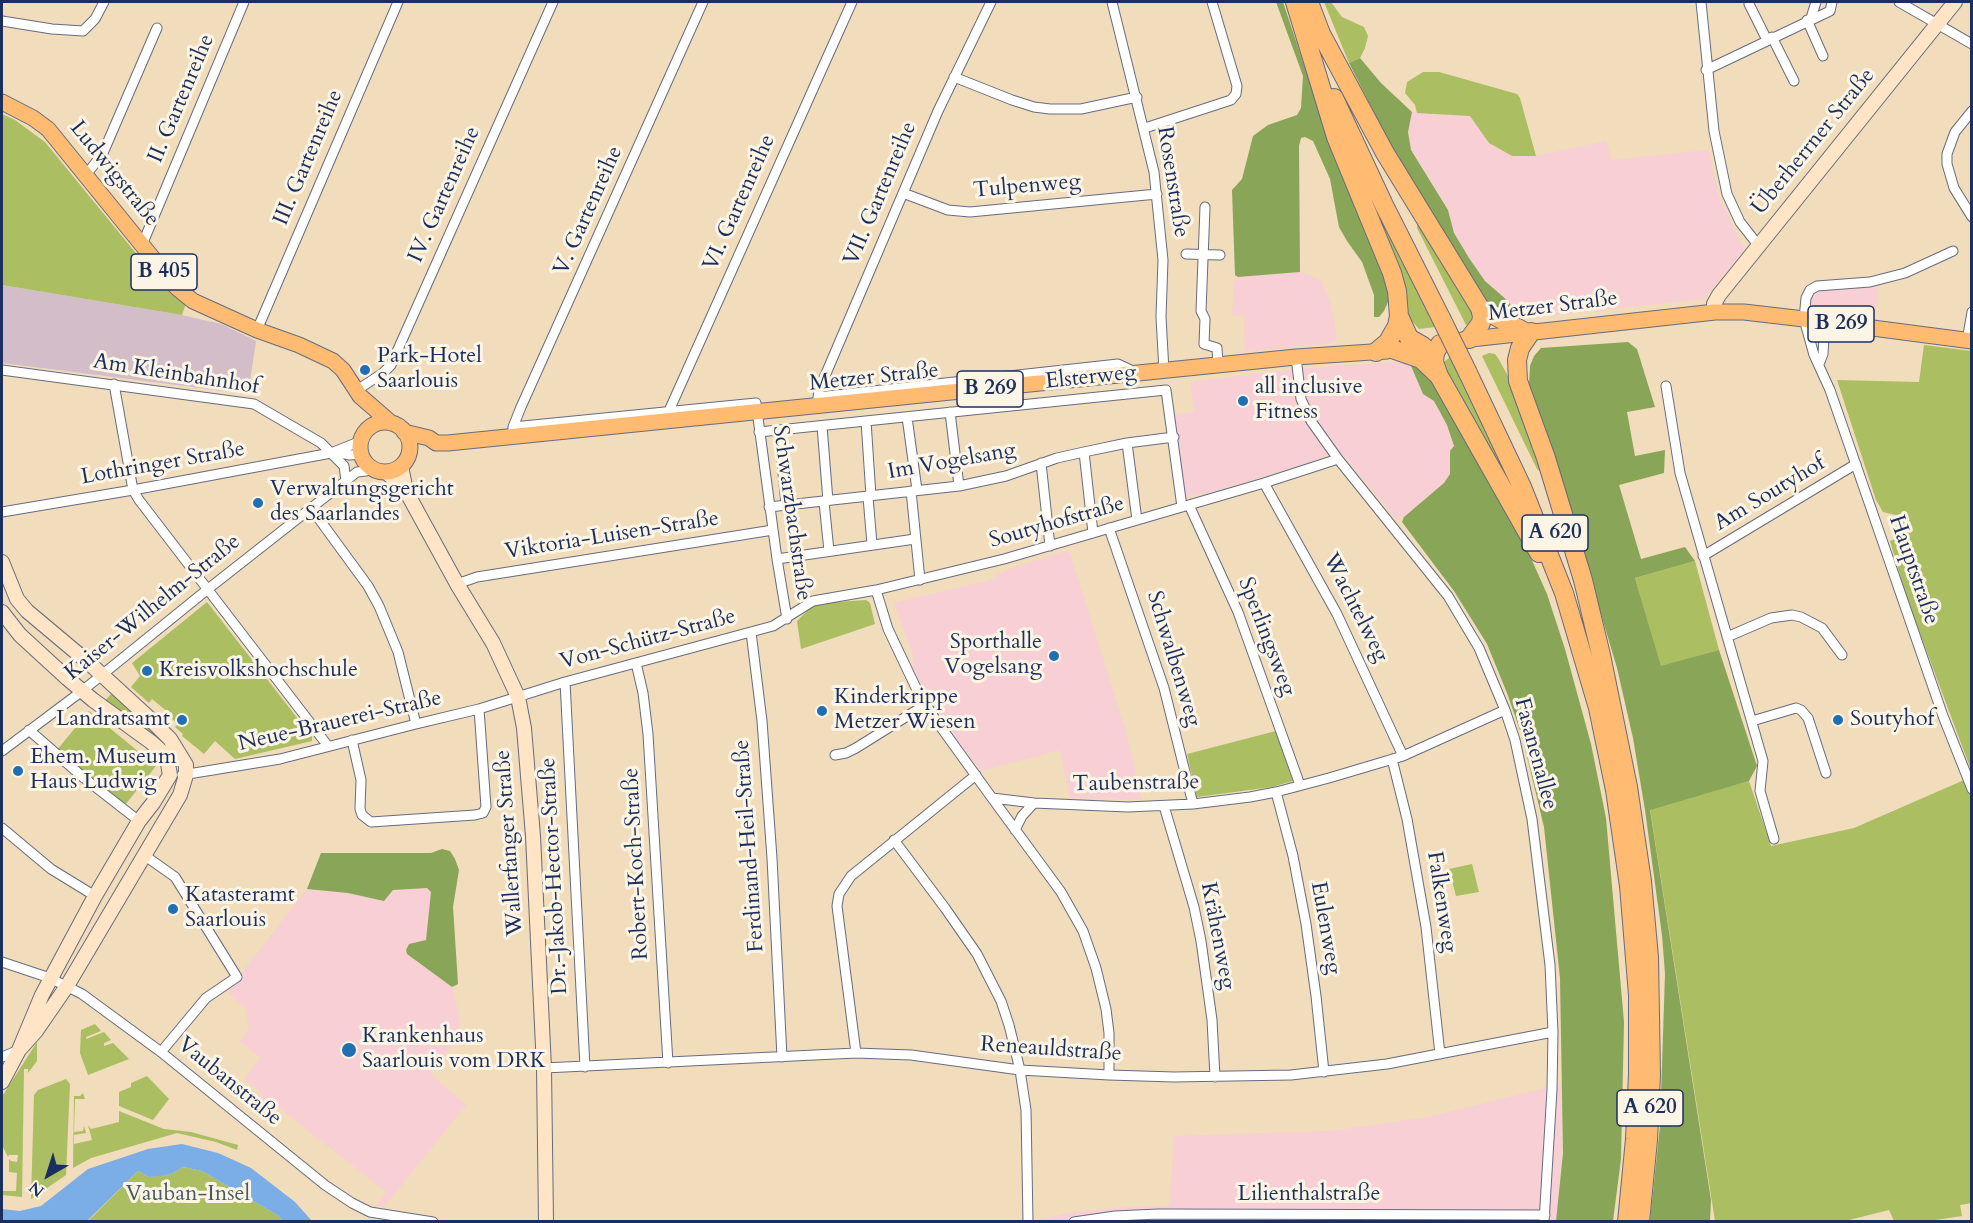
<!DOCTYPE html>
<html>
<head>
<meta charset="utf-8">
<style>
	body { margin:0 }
	#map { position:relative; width:1973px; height:1223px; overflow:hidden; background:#f1dcbb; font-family:Cardo,serif }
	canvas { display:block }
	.frame { position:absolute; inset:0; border:3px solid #1b2f5e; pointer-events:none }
	.north { position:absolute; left:18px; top:1145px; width:60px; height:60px; -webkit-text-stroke:4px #fcf5e5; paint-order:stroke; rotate:219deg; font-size:16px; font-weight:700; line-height:24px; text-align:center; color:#1b2f5e }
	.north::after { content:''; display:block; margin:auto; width:21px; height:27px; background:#1b2f5e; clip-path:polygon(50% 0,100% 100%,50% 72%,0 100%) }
</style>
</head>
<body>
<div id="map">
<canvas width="1973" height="1223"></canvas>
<div class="frame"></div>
<div class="north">N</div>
</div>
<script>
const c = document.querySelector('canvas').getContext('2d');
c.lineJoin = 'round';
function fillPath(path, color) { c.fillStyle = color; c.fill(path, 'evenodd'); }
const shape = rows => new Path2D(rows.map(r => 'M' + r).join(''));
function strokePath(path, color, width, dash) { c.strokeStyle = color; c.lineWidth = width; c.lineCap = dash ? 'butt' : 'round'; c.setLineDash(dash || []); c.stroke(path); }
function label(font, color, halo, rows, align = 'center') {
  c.font = font + ' Cardo,serif'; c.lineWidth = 6; c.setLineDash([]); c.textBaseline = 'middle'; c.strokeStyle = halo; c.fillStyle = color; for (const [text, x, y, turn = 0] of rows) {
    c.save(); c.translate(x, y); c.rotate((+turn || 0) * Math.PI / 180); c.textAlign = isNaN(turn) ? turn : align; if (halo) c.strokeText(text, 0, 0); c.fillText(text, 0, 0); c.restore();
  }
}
fillPath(shape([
	[1412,112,1470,116,1489,143,1512,156,1536,156,1606,141,1612,160,1708,150,1720,199,1744,250,1704,299,1516,319,1514,310,1508,301,1485,281,1469,258,1454,233,1448,210,1411,150,1408,132],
	[1300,272,1321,280,1330,301,1337,338,1331,343,1245,352,1244,316,1232,315,1234,282,1238,277],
	[1879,285,1874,320,1808,311,1808,300,1812,292,1819,289],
	[1409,361,1423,394,1434,401,1447,425,1454,446,1450,451,1450,474,1444,484,1404,517,1397,520,1338,449,1314,461,1209,493,1184,497,1174,415,1194,412,1190,382,1307,368],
	[1069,550,1126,732,1142,800,1070,798,1060,750,981,771,958,742,936,710,912,668,914,658,894,603,990,580,1006,570],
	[427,888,431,892,426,940,409,944,406,950,407,954,452,987,458,1011,461,1034,430,1074,466,1105,384,1207,377,1205,386,1192,273,1103,262,1116,251,1107,262,1093,244,1079,261,1058,240,1041,249,1029,246,1009,227,992,307,889,348,893,384,901,393,890],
	[1562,1084,1562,1153,1556,1221,1032,1222,1068,1213,1127,1207,1170,1206,1174,1136,1332,1131,1429,1117]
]), '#f7cfd4');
fillPath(shape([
	[2,285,182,315,221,324,256,341,248,394,2,363]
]), '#d2bdc8');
fillPath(shape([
	[1324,2,1331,2,1342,17,1364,27,1368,36,1365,48,1360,58,1349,63],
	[1423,72,1439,72,1517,94,1520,98,1536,156,1512,156,1489,143,1470,116,1417,113,1415,105,1405,93,1407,82],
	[2,114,15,120,45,142,157,279,186,303,182,315,2,285],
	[1371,200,1379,215,1435,327,1419,329,1411,320],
	[1417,224,1421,226,1475,317,1472,324,1466,325,1417,228],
	[1924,345,1971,351,1971,770,1906,596,1890,541,1902,536,1900,516,1883,512,1876,500,1837,380,1919,382],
	[1489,353,1495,354,1498,358,1513,385,1542,473,1537,469,1482,356],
	[1450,357,1505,468,1505,473,1503,475,1444,368,1444,362],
	[1695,561,1719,650,1661,667,1635,578],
	[866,600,870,603,875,624,801,649,797,621,810,608,821,603],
	[207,602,312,737,312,741,235,759,215,741,204,754,182,736,183,734,175,727,178,724,168,715,169,713,152,699,149,703,131,687,140,676,132,663],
	[111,694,114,695,163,739,173,755,170,756,103,703],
	[89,711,156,766,125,805,57,750],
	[1276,731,1293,781,1272,787,1197,797,1187,754],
	[1971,777,1972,1203,1960,1205,1962,1216,1929,1221,1894,1221,1889,1210,1845,1221,1715,1221,1650,809,1749,781,1771,846,1854,828],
	[1472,864,1479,892,1456,896,1449,869],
	[95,1024,101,1031,86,1037,86,1039,104,1032,111,1040,104,1043,104,1046,113,1043,129,1059,88,1075,80,1053,81,1030],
	[37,1042,37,1061,28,1073,28,1069,24,1069,22,1197,2,1195,2,1191,16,1191,17,1173,9,1172,9,1159,11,1161,17,1162,18,1155,9,1155,8,1157,2,1145,3,1095],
	[147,1076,169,1099,153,1120,119,1106,119,1092,131,1087,131,1083],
	[66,1079,70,1084,66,1175,31,1199,34,1095,38,1090],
	[83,1093,85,1099,75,1099,74,1132,83,1131,84,1126,86,1133,74,1135,74,1144,92,1140,88,1125,91,1129,119,1122,119,1111,164,1129,191,1132,238,1145,237,1150,216,1142,177,1133,91,1158,73,1168,74,1096,80,1096],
	[183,1167,202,1171,279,1216,282,1221,87,1222,138,1171,149,1177,171,1174]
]), '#abbe62');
fillPath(shape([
	[1276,2,1283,2,1329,140,1388,284,1389,300,1384,311,1379,317,1374,317,1374,295,1362,262,1347,241,1339,227,1330,179,1313,141,1305,137,1301,138,1299,146,1300,272,1238,277,1235,275,1232,190,1242,179,1253,136,1268,125,1297,115,1301,108,1303,76],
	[1360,58,1381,83,1412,112,1408,132,1411,150,1448,210,1454,233,1469,258,1485,281,1508,301,1514,310,1509,314,1489,307,1412,187,1349,63],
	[1628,342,1637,349,1655,407,1627,412,1635,456,1665,450,1664,473,1619,485,1641,559,1685,547,1695,561,1635,578,1661,666,1719,650,1757,766,1749,781,1650,810,1711,1200,1710,1221,1650,1221,1660,1126,1665,974,1662,935,1645,810,1633,738,1617,668,1567,499,1529,385,1530,366,1534,356,1541,348],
	[1411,366,1417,367,1426,373,1461,427,1530,556,1547,594,1565,649,1591,744,1606,818,1624,1022,1621,1159,1613,1221,1556,1221,1563,1153,1560,978,1544,827,1522,736,1507,693,1487,644,1454,591,1402,522,1404,517,1444,483,1450,474,1450,451,1454,446,1447,425,1434,401,1423,394],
	[442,849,450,851,455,859,459,870,453,907,458,984,452,987,407,954,406,950,409,944,426,940,431,892,427,888,393,890,384,901,348,893,307,889,321,853,431,853]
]), '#88a558');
fillPath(shape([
	[182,1144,218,1153,251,1168,295,1202,312,1221,282,1221,279,1216,202,1171,183,1167,171,1174,160,1176,149,1177,138,1171,87,1221,2,1221,2,1209,20,1211,41,1206,88,1169,148,1149]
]), '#7bade7');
const street = shape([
	[1112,2,1154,172,1163,260,1161,317,1164,371],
	[1701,2,1714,131,1727,194,1740,222,1758,245],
	[1899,2,1972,44],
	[1749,4,1767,40],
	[1811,18,1816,2],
	[1807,20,1823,56],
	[2,21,52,29,83,31,95,19,104,2],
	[1772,37,1794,81],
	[1706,70,1830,11,1832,2],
	[954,77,1012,100,1034,107,1050,109,1081,109,1137,97],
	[1972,111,1955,132,1947,154,1947,164,1954,188,1972,217],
	[1145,128,1231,100,1236,94,1237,86,1212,2],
	[86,175,103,153,157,28],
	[903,193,948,210,970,212,1157,194],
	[1205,207,1201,311,1205,319,1204,344,1217,348,1218,366],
	[142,245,244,2],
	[1953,251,1905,273,1870,282,1817,286,1810,290,1806,298,1804,319,1814,355,1830,390,1943,716,1972,789],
	[1186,254,1220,255],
	[257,330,398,2],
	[1967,341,1972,312],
	[1296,357,1301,399,1311,421,1338,459,1448,596,1479,648,1505,710,1515,740,1532,819,1550,965,1553,1032,1552,1090,1544,1222],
	[1819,364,1823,354,1825,322],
	[2,370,254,404,321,443,344,466,346,481],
	[114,384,133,490,139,500,328,746],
	[1666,386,1680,473,1763,761,1760,791,1774,839],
	[357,390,383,373,391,365,553,2],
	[818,397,1118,364,1133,371],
	[817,406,819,390,938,111,991,2],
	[950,412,959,486],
	[668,413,852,2],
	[907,417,917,490],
	[866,421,871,496],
	[822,426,828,501],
	[513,427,756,403,777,559,787,619],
	[779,430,786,505],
	[759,432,1166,390,1182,507],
	[513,437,513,427,521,407,703,2],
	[1127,443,1137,520],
	[335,452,350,455,361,454],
	[1084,452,1093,533],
	[1041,463,1050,546],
	[1264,483,1337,614,1403,756],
	[911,491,920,580],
	[868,497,872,544],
	[824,502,829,551],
	[1189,505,1238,612,1300,785],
	[769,507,959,486,1006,476,1057,458,1084,452,1127,443,1174,437],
	[311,508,368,586,379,606,398,652,416,724],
	[2,512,133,490,331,453,361,441],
	[1109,528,1164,688,1193,804],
	[1703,556,1856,464],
	[777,559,915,539],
	[457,584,477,577,773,530],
	[876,590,888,629,917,690,935,719,992,798,1034,803,1128,807,1193,804,1250,797,1276,792,1329,778,1403,756,1505,710],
	[751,632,762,721,772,858,782,1057],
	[1727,637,1771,618,1792,615,1801,617,1822,628,1842,655],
	[636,663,643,693,648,734,668,1063],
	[565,682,585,1067],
	[1752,721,1796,708,1801,710,1808,718,1826,773],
	[29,730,84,778,139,821],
	[352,740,361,780,360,809,362,815,371,822,475,815,483,813,486,807,479,709],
	[2,751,82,691,208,589,357,472,366,471,371,468],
	[835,755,846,753,856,748,925,705],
	[1392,759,1407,819,1426,927,1440,1054],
	[182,775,280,759,416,724,479,709,565,682,773,626,813,601,876,590,1004,559,1264,483,1338,459],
	[1276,792,1293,856,1306,924,1316,996,1324,1072],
	[992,798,1061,892,1083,931,1096,968,1106,1009,1109,1033,1109,1075],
	[1164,806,1194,907,1201,941,1212,1020,1215,1077],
	[2,828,51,869,95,896],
	[1015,830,1022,816,1034,803],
	[894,840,945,908,977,954,1001,1001,1009,1025,1020,1070,1026,1110,1028,1222],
	[144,855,175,877,237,977,206,998,161,1052],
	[2,962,50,978,82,994,161,1052,325,1185,352,1203,370,1212,433,1222],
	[856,1053,837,906,839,894,851,876,976,775],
	[2,1057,19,1050],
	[544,1068,856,1053,911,1055,1020,1070,1109,1075,1174,1077,1291,1075,1387,1064,1553,1032],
	[1074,1222,1115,1216,1158,1214,1545,1215]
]);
const secondary = shape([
	[1715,312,1714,304,1719,295,1955,2],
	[401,466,406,491,457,584,493,643,518,697,524,728,533,836,544,1068,546,1222],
	[386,472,406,491],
	[2,562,17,599,27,611,89,663,149,718,170,739,186,765,186,775,180,795,67,986,36,1031,19,1050],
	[2,612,20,635,68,679,93,700,151,742,162,752,168,764,170,775,153,803,139,821,95,896,42,995,19,1050,2,1082]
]);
const primary = shape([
	[2,102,33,118,48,129,177,288,193,301,257,330,299,345,333,361,343,370,360,396,391,423],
	[1462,340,1715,312,1744,312,1804,319,1972,341],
	'360 447a25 25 0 1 1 50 0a25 25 0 1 1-50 0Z',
	[404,432,429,438,436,443,448,443,1296,357,1387,351]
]);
const highway = shape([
	[1295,2,1336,137,1392,273,1397,291,1399,316,1397,326,1388,342,1376,352],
	[1309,2,1323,39],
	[1319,30,1385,153,1480,308,1482,316,1481,323,1469,339],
	[1334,98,1384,205,1441,318],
	[1480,308,1527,333],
	[1399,316,1409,338,1423,346],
	[1531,332,1520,348,1517,360,1518,381,1546,458,1583,580,1601,655,1628,787,1642,881,1649,957,1651,1075,1648,1140,1640,1222],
	[1440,344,1435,353,1434,362,1439,376,1539,553],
	[1395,350,1421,359,1439,376],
	[1468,373,1522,487,1564,593,1598,708,1615,790,1629,886,1638,995,1638,1074,1635,1139,1627,1222]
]);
strokePath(street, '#666c7f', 11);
strokePath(secondary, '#666c7f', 16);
strokePath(primary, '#666c7f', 17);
strokePath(highway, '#666c7f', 20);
strokePath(street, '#fff', 9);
strokePath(secondary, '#ffe4c6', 14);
strokePath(primary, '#febb71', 15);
strokePath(highway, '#febb71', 18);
const highwayBridge = shape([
	[1441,318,1468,373]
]);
strokePath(highwayBridge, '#666c7f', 20, []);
strokePath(highwayBridge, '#febb71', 18);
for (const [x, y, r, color] of [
	[365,370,6,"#1f6fb2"],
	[1243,401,6,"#1f6fb2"],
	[258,503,6,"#1f6fb2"],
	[1054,656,6,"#1f6fb2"],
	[147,671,6,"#1f6fb2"],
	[822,711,6,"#1f6fb2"],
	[182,720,6,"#1f6fb2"],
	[1838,720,6,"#1f6fb2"],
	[18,771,6,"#1f6fb2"],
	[173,909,6,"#1f6fb2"],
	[349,1050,8,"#1f6fb2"]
]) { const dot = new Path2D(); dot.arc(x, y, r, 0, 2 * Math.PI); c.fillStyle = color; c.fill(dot); strokePath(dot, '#fcf5e5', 2); }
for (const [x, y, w] of [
	[164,272,66],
	[1841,324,66],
	[990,389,66],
	[1555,533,66],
	[1650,1108,66]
]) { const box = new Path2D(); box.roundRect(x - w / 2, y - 18, w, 36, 4.5); c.fillStyle = '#fcf5e5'; c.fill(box); strokePath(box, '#1b2f5e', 1.5); }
label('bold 21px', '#1b2f5e', null, [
	["B 405",164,272],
	["B 269",1841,324],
	["B 269",990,389],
	["A 620",1555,533],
	["A 620",1650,1108]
]);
label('22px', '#1b2f5e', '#fcf5e5', [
	["II. Gartenreihe",182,99,-67],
	["Überherrner Straße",1814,142,-51],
	["III. Gartenreihe",309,158,-67],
	["Ludwigstraße",114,174,51],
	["Rosenstraße",1172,182,81],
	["Tulpenweg",1027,187,-5],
	["VII. Gartenreihe",881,194,-67],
	["IV. Gartenreihe",445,195,-66],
	["VI. Gartenreihe",740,203,-66],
	["V. Gartenreihe",589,211,-66],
	["Metzer Straße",1553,307,-7],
	["Am Kleinbahnhof",176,375,9],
	["Metzer Straße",874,378,-6],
	["Elsterweg",1091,378,-6],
	["Im Vogelsang",952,462,-10],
	["Lothringer Straße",163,464,-10],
	["Am Soutyhof",1770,494,-31],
	["Schwarzbachstraße",791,513,82],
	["Soutyhofstraße",1057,523,-16],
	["Viktoria-Luisen-Straße",612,536,-9],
	["Hauptstraße",1913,570,71],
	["Kaiser-Wilhelm-Straße",153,608,-39],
	["Wachtelweg",1355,608,63],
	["Sperlingsweg",1266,637,69],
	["Von-Schütz-Straße",648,640,-15],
	["Schwalbenweg",1173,659,73],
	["Neue-Brauerei-Straße",340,722,-13],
	["Fasanenallee",1535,754,75],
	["Taubenstraße",1136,784,-1],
	["Wallerfanger Straße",510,843,-94],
	["Ferdinand-Heil-Straße",750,846,-94],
	["Robert-Koch-Straße",637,864,-93],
	["Dr.-Jakob-Hector-Straße",555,876,-93],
	["Falkenweg",1441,902,81],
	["Eulenweg",1325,928,80],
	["Krähenweg",1217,936,79],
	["Reneauldstraße",1051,1050,4],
	["Vaubanstraße",229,1082,39],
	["Lilienthalstraße",1309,1195]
]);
label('22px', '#1b2f5e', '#fcf5e5', [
	["Park-Hotel",377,357],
	["Saarlouis",377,382],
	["all inclusive",1255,388],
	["Fitness",1255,413],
	["Verwaltungsgericht",270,490],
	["des Saarlandes",270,515],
	["Sporthalle",1042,643,"right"],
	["Vogelsang",1042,668,"right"],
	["Kreisvolkshochschule",159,671],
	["Kinderkrippe",834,698],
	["Metzer Wiesen",834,723],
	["Landratsamt",170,720,"right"],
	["Soutyhof",1850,720],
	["Ehem. Museum",30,758],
	["Haus Ludwig",30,783],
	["Katasteramt",185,896],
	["Saarlouis",185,921],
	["Krankenhaus",362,1037],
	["Saarlouis vom DRK",362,1062]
], 'left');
label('22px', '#465a5f', '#fcf5e5', [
	["Vauban-Insel",188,1195]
]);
</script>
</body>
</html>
